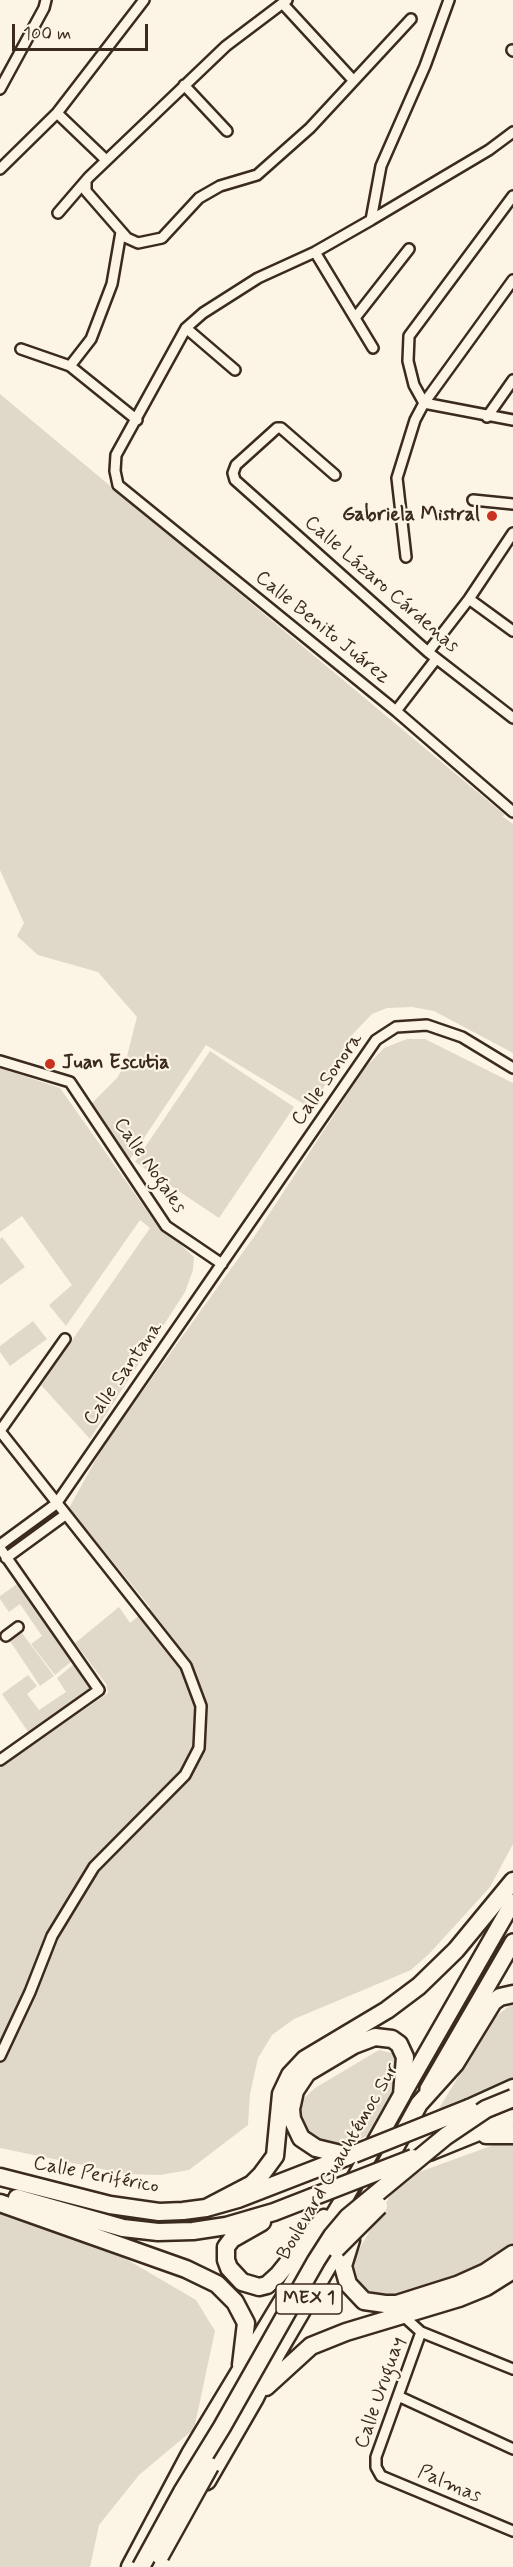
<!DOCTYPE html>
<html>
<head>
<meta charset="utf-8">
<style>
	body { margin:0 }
	#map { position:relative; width:513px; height:2567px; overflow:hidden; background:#fcf5e5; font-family:Mynerve,sans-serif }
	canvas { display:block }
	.scale { position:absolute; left:12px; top:24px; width:136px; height:27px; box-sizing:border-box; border:3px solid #3b2a1e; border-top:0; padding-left:8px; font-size:18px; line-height:21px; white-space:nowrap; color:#3b2a1e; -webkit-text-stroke:4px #fcf5e5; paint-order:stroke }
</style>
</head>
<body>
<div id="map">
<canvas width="513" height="2567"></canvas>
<div class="scale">100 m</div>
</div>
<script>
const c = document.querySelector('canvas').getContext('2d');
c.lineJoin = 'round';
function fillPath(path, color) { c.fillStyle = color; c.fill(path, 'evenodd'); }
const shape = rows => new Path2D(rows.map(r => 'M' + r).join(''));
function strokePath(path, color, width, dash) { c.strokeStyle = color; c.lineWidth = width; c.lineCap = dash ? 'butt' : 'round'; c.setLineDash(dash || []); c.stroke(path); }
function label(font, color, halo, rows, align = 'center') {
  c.font = font + ' Mynerve,sans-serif'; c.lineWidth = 4.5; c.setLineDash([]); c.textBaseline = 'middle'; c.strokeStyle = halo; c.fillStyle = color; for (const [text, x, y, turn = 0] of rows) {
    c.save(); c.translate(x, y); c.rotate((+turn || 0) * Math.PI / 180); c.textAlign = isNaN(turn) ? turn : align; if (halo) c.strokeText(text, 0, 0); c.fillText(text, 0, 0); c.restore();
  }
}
fillPath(shape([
	[0,394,505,815,502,816,513,824,513,1053,434,1011,412,1007,387,1008,372,1014,352,1035,312,1109,206,1045,128,1162,91,1104,117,1078,125,1064,137,1017,98,972,38,955,17,936,24,923,0,870],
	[407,1039,425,1039,513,1083,513,1844,490,1887,430,1953,411,1970,294,2019,272,2035,258,2058,250,2094,248,2125,189,2170,160,2175,126,2174,0,2148,0,1768,108,1693,106,1684,75,1643,119,1607,130,1623,150,1607,69,1508,104,1445,256,1234,364,1069,384,1048],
	[210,1051,294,1107,219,1218,135,1162],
	[0,1068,60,1088,152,1218,194,1257,193,1270,185,1292,90,1439,41,1385,150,1228,140,1220,66,1326,49,1305,72,1285,22,1216,0,1232],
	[2,1237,25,1267,0,1285,0,1239],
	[33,1321,47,1339,10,1366,0,1352,0,1346],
	[17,1584,72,1661,55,1675,31,1644,42,1636,20,1604,9,1612,0,1599,0,1596],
	[19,1629,54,1676,40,1686,8,1638],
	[74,1664,92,1689,29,1733,2,1694,28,1675,37,1686,27,1694,39,1710,66,1692,57,1678],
	[513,2003,513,2083,438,2110,494,2018],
	[379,2050,396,2054,400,2078,371,2134,346,2145,327,2145,319,2141,307,2132,301,2120,301,2104,306,2096,315,2088],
	[502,2142,513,2144,513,2249,478,2271,395,2300,366,2295,350,2277,354,2258,398,2182,408,2176],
	[0,2211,109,2249,196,2300,215,2331,194,2429,139,2475,99,2525,90,2567,0,2567]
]), '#e0d8c8');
const street = shape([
	[449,0,425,66,381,166,371,220,315,252,258,278,203,313,186,328,116,455,115,471,118,485,396,711,513,812],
	[283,4,353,80],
	[512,50,513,51],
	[184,85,227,131],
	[0,89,44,8,46,0],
	[57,113,106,160],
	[0,169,57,113,144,0],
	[86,183,86,191,127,238,138,243,162,238,199,198,220,186,257,175,310,128,411,19],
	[58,213,89,177,226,46,287,0],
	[371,220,489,150,513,132],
	[315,252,373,348],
	[355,318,409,249],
	[186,328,235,370],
	[21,349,70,366,137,420],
	[70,366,91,339,112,284,121,232],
	[424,403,414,385,408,361,409,336,513,196],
	[424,403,513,420],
	[487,417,513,380],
	[335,475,281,428,277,428,236,465,233,473,235,480,428,652,513,718],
	[473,500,513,504],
	[406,557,397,478,415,420,424,403,513,280],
	[469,599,513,631],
	[428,652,469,599,513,533],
	[396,711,436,659],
	[0,1061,70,1082,166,1226,222,1264],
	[0,1431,186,1666,201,1706,199,1748,185,1775,94,1867,52,1936,30,1992,0,2056],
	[0,1431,65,1339],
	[0,1545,56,1504,376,1040,396,1027,427,1025,462,1037,513,1068],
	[0,1548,99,1690,0,1760],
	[6,1558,65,1515],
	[6,1636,18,1627],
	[401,2314,421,2332,513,2369],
	[421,2332,376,2457,376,2467,381,2476,513,2531],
	[398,2396,513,2449]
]);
const primary = shape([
	[428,2089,513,1942],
	[403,2094,513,1902]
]);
const highway = shape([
	[469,2108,513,2088],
	[486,2135,513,2135],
	[429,2152,513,2118],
	[0,2177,110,2205,159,2212,183,2211,206,2208,238,2199,349,2156],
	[17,2198,123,2228,158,2232,193,2231,226,2226,274,2212,310,2198],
	[0,2203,186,2269,217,2284,235,2302,246,2323,241,2365],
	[364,2204,419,2104,455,2064,493,2002,500,1997,513,1994],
	[206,2208,252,2184,261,2175,275,2156,281,2094,290,2075,305,2059,387,2010,419,1986,456,1950,513,1881],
	[262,2222,232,2239,226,2247,226,2260,229,2268,242,2282,259,2287,267,2285,278,2275,324,2218],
	[351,2240,343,2266,348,2284,364,2301,385,2304,397,2304,457,2285,486,2272,513,2254],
	[266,2387,311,2346,346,2332,459,2298,486,2287,513,2270],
	[207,2481,255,2398,277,2353,345,2237],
	[130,2567,190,2454,341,2204,402,2095,405,2057,399,2044,392,2039,375,2037,354,2045,307,2073,295,2091,291,2109,292,2119,301,2138,316,2148,349,2156]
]);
strokePath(street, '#3b2a1e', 14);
strokePath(primary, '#3b2a1e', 20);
strokePath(highway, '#3b2a1e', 21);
strokePath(street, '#fcf5e5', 9);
strokePath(primary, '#fcf5e5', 15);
strokePath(highway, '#fcf5e5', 16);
const highwayBridge = shape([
	[354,2154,469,2108],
	[310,2198,413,2158],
	[336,2249,379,2206],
	[160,2556,210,2466],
	[141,2567,182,2492,222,2427,316,2261,332,2236,348,2217,446,2136,486,2109,513,2098]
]);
strokePath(highwayBridge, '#3b2a1e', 21, []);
strokePath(highwayBridge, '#fcf5e5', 16);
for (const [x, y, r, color] of [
	[492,516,6,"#c8321e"],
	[50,1064,6,"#c8321e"]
]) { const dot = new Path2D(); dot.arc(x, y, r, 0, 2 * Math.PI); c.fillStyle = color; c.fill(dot); strokePath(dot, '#fcf5e5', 2); }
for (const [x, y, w] of [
	[309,2299,66]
]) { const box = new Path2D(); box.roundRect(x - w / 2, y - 15, w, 30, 4.5); c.fillStyle = '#fcf5e5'; c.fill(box); strokePath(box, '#3b2a1e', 1.5); }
label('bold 18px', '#3b2a1e', null, [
	["MEX 1",309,2299]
]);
label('bold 20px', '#3b2a1e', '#fcf5e5', [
	["Gabriela Mistral",480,516],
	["Juan Escutia",62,1064,"left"]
], 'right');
label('20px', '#3b2a1e', '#fcf5e5', [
	["Calle Lázaro Cárdenas",381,585,41],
	["Calle Benito Juárez",322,628,39],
	["Calle Sonora",328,1080,-55],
	["Calle Nogales",149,1166,55],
	["Calle Santana",124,1374,-55],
	["Boulevard Cuauhtémoc Sur",339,2162,-60],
	["Calle Periférico",96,2176,11],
	["Calle Uruguay",381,2393,-71],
	["Palmas",449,2485,23]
]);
</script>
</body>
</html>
